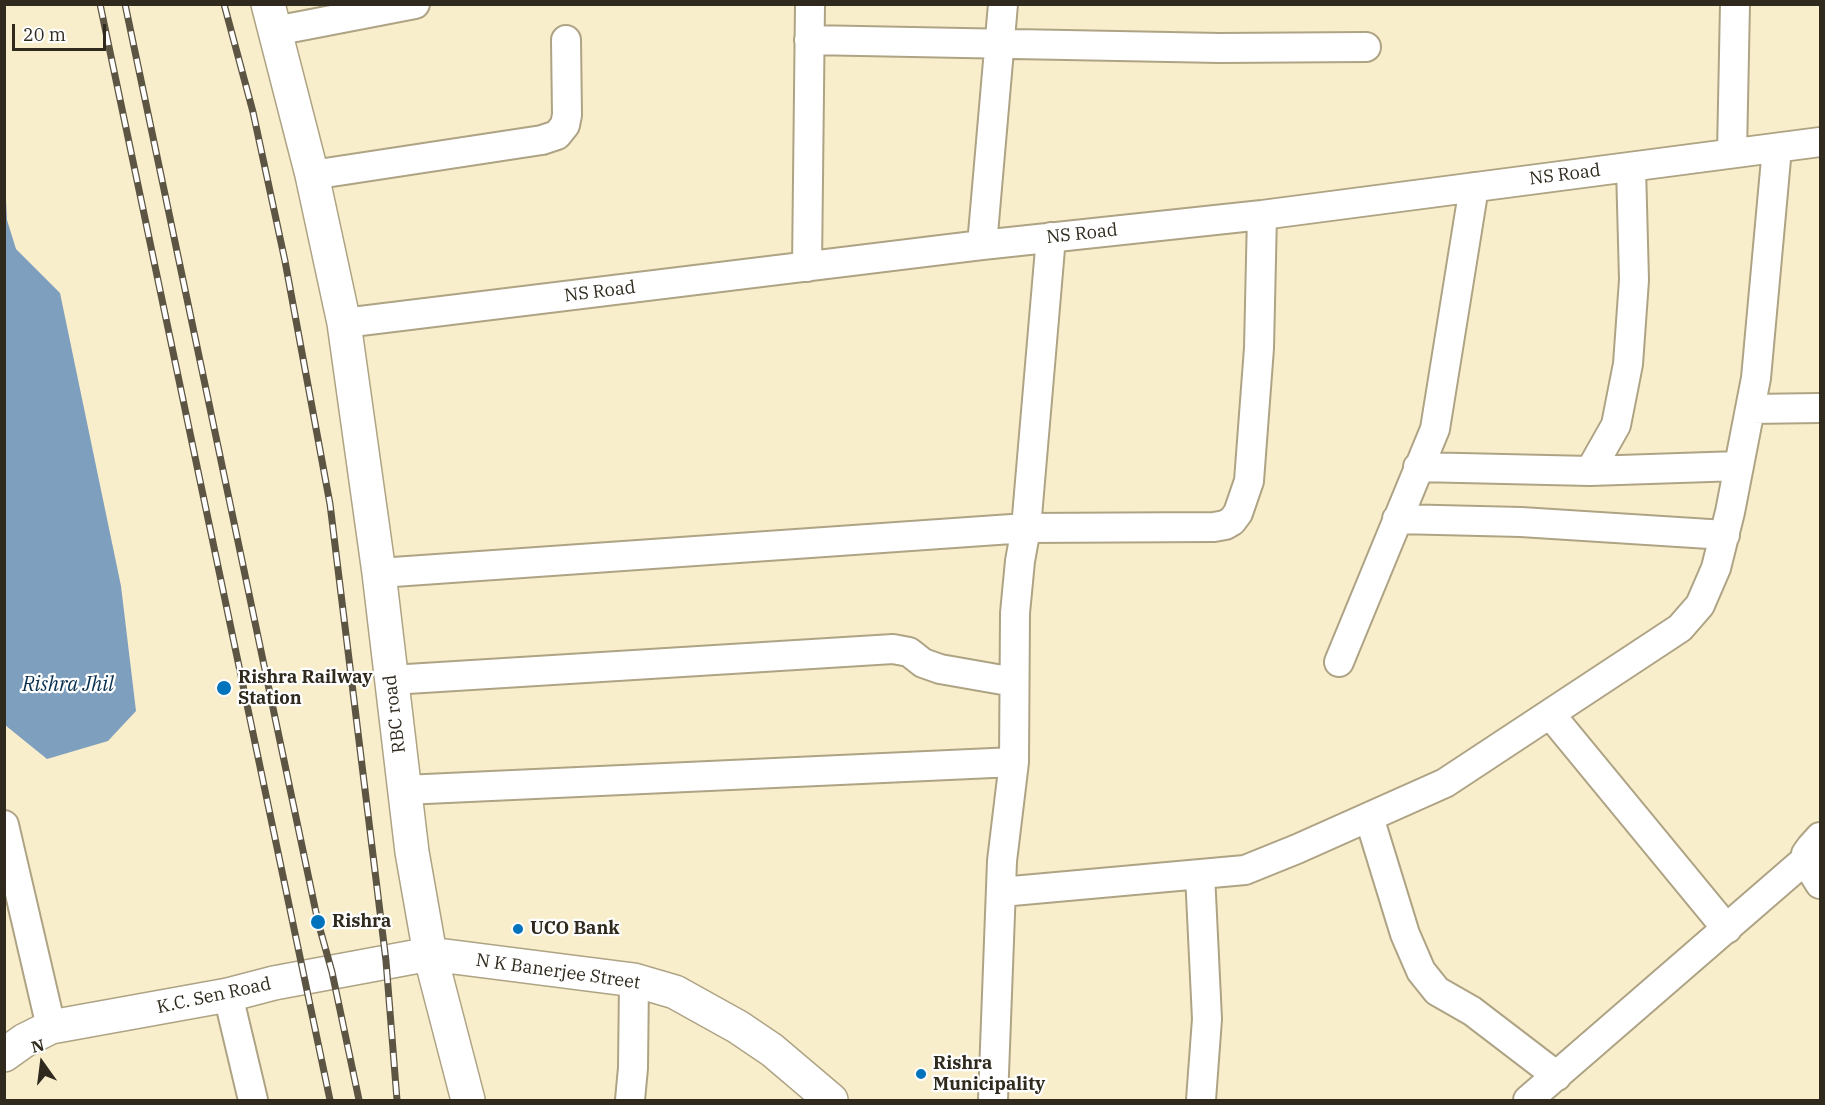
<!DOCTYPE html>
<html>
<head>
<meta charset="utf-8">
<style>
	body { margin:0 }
	#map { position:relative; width:1825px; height:1105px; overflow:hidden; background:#f9eecc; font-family:"IBM Plex Serif",serif }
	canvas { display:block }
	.frame { position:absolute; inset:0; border:6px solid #2f2a1d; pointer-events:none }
	.north { position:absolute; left:12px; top:1033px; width:60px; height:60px; -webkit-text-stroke:4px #fff; paint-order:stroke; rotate:346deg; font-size:16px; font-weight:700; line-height:24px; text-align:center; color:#2f2a1d }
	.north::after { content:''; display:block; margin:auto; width:21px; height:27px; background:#2f2a1d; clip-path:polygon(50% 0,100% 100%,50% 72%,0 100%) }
	.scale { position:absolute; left:12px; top:24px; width:94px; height:27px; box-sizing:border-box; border:3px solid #2f2a1d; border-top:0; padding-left:8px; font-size:18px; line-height:21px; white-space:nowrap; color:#2f2a1d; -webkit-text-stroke:4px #fff; paint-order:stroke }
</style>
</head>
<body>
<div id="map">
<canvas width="1825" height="1105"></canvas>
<div class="frame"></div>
<div class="north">N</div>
<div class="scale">20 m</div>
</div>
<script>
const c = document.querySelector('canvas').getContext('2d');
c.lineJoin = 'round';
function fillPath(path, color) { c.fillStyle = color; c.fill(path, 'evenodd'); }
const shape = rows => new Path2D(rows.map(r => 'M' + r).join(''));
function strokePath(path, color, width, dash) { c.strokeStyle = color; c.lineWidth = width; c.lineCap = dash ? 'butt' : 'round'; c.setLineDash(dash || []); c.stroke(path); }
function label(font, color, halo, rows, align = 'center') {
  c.font = font + ' "IBM Plex Serif",serif'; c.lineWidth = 4.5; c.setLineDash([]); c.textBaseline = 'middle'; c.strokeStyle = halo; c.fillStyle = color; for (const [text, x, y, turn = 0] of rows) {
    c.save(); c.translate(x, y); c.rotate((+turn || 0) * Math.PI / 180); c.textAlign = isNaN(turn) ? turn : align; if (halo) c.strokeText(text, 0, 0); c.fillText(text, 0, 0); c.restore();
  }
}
fillPath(shape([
	[5,179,7,220,16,249,60,293,121,586,136,711,108,741,47,759,5,725]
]), '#7e9fbe');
const street = shape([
	[275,31,415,4],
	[809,40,1220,48,1366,47],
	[1732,153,1735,4],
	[312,175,542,140,557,135,565,125,567,115,566,40],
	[982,245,1003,4],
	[807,267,810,4],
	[344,323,982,245,1262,215,1820,142],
	[1750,409,1820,408],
	[1418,467,1590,471,1739,466],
	[1590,471,1616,425,1628,364,1634,280,1631,167],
	[1397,519,1521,522,1725,535],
	[379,573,1026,528,1214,527,1225,525,1232,521,1238,513,1249,481,1259,348,1262,215],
	[1339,662,1435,429,1474,187],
	[391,680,893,649,909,652,923,663,940,669,1014,682],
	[1550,714,1727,929],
	[404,790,1014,762],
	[1369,817,1405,934,1421,971,1437,991,1472,1011,1557,1076],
	[4,825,51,1027],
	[1820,837,1811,847,1806,854,1805,860,1820,884],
	[1200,874,1207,1019,1201,1100],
	[1001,892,1245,870,1297,849,1445,783,1680,628,1700,605,1716,568,1730,512,1756,378,1777,148],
	[228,995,253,1100],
	[630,1100,633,1068,634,980],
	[993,1100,1002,861,1014,762,1015,613,1020,561,1026,528,1051,237],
	[1528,1100,1805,860]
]);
const secondary = shape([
	[268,4,312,175,344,323,379,573,412,852,430,954,468,1100],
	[4,1055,25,1040,51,1027,228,995,274,983,430,954,634,980,675,992,738,1027,772,1050,831,1100]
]);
strokePath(street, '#aea384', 32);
strokePath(secondary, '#aea384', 36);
strokePath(street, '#fff', 28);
strokePath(secondary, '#fff', 33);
const rail = shape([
	[100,4,330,1100],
	[125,4,318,922,332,972,359,1100],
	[224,4,253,112,285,261,330,504,386,961,397,1100]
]);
strokePath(rail, '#5c5544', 7);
strokePath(rail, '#fff', 4.5, [14]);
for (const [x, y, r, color] of [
	[224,688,8,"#0073bd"],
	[318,922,8,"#0073bd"],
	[518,929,6,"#0073bd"],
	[921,1074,6,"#0073bd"]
]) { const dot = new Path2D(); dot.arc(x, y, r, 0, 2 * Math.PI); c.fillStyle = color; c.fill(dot); strokePath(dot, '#fff', 2); }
label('18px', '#2f2a1d', '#fff', [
	["NS Road",1565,175,-7],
	["NS Road",1082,234,-6],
	["NS Road",600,292,-7],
	["RBC road",395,714,-97],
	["N K Banerjee Street",558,972,8],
	["K.C. Sen Road",214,996,-12]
]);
label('bold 18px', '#2f2a1d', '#fff', [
	["Rishra Railway",238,678],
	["Station",238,699],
	["Rishra",332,922],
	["UCO Bank",530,929],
	["Rishra",933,1064],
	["Municipality",933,1085]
], 'left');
label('italic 20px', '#072f4e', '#fff', [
	["Rishra Jhil",68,685]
]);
</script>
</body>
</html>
